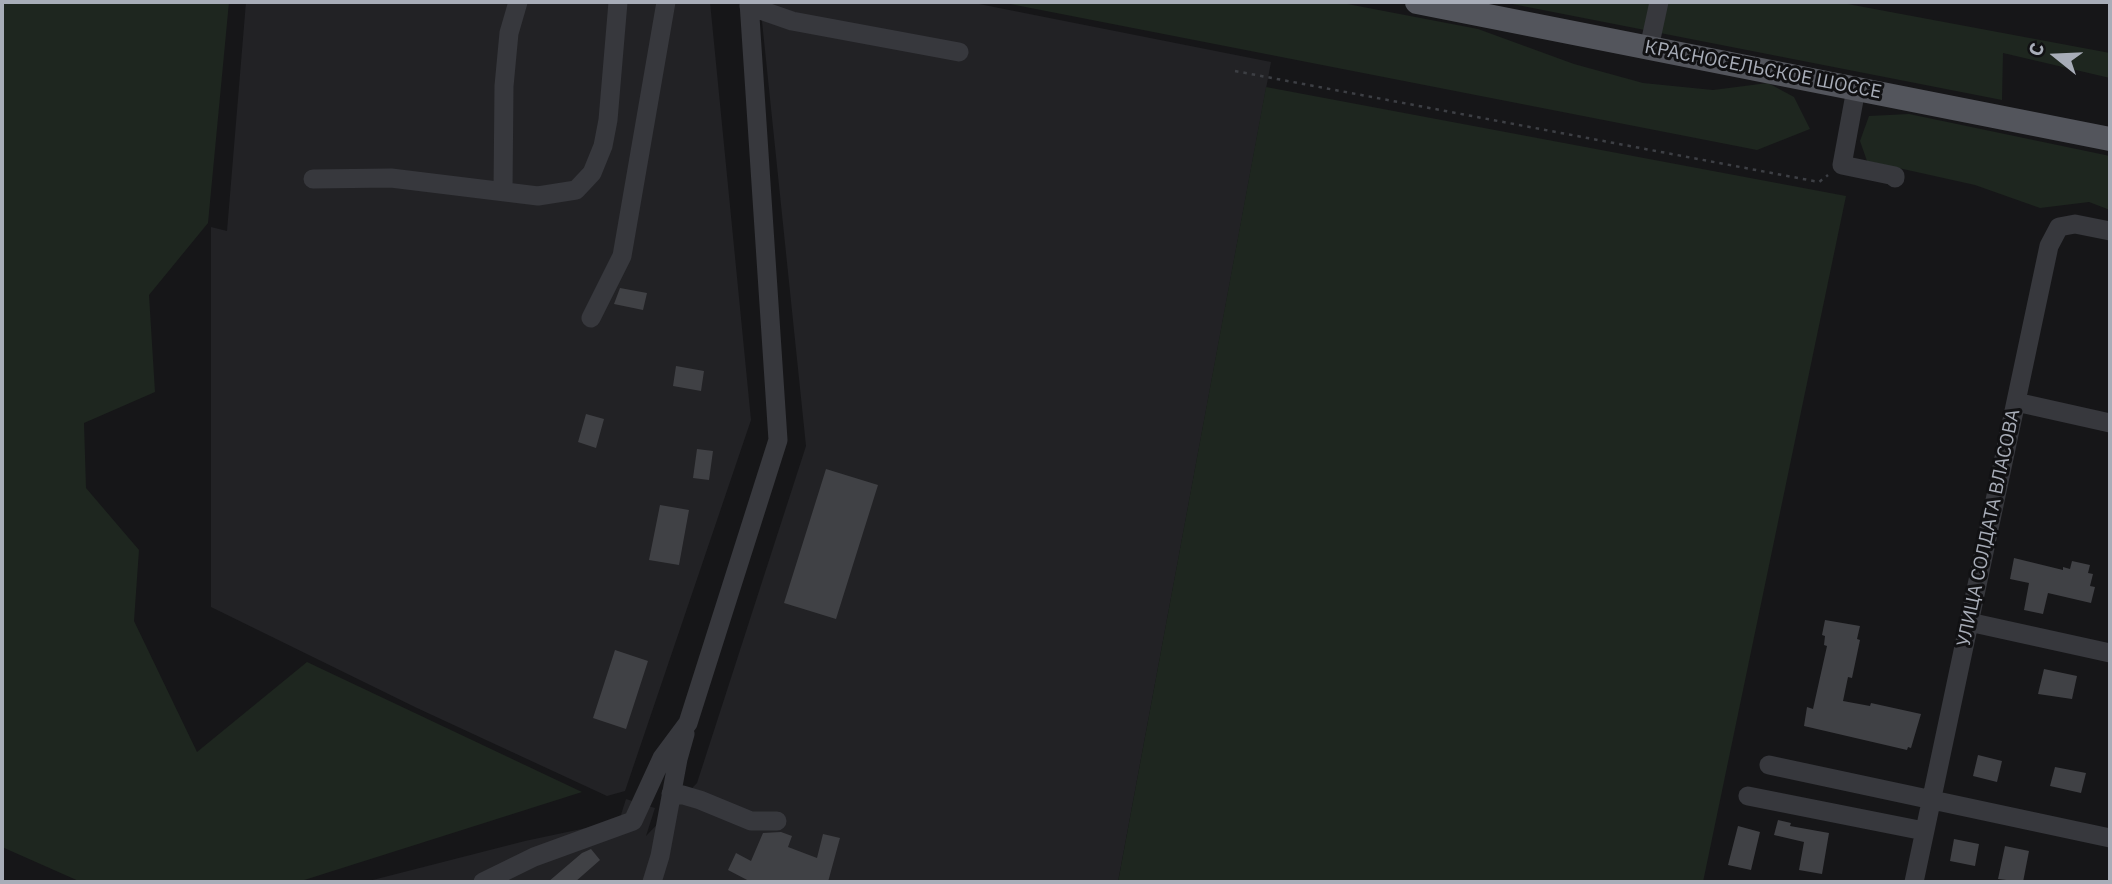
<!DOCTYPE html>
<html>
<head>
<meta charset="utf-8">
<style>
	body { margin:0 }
	#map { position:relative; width:2112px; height:884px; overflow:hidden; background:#161618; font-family:"IBM Plex Sans",sans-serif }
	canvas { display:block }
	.frame { position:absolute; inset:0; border:4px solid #a8adb8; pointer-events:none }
	.north { position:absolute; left:2021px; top:21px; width:70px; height:70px; -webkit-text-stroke:5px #111113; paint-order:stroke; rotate:288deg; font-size:19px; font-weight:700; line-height:28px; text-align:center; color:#a8adb8 }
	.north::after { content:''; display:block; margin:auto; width:24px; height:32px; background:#a8adb8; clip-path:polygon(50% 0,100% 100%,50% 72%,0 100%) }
</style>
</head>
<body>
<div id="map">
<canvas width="2112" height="884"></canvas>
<div class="frame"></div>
<div class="north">С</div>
</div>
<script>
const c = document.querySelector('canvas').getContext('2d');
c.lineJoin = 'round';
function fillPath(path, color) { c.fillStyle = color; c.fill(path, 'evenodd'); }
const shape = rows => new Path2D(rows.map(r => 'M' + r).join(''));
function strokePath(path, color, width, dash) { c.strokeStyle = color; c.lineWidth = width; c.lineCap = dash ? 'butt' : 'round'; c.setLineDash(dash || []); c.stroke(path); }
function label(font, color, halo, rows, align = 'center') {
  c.font = font + ' "IBM Plex Sans",sans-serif'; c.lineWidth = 6; c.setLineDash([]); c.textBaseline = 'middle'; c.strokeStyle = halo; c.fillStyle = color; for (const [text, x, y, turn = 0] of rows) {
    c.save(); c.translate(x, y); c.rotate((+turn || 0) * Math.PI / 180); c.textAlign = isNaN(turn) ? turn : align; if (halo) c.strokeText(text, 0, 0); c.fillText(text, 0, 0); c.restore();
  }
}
fillPath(shape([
	[246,2,710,2,751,420,625,791,607,796,417,708,211,607,211,227,227,231],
	[760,2,969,2,1271,62,1118,882,365,882,525,841,619,821,626,799,655,808,646,836,697,783,806,446]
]), '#222225');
fillPath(shape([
	[2,2,229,2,208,223,149,295,155,392,84,423,86,488,139,550,134,621,197,752,307,662,582,792,298,882,81,882,2,847],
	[1000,2,1337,2,1478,29,1574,64,1643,83,1713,90,1768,83,1794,97,1810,129,1757,150],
	[1502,2,1837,2,2110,53,2110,78,2003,53,2002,100],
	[1266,87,1846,196,1703,882,1118,882],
	[1909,114,2110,156,2110,210,2089,202,2040,208,1975,185,1867,161,1860,141,1869,116]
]), '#1e261f');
fillPath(shape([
	[620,288,647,293,643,310,614,304],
	[676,366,704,371,701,391,673,386],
	[586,414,604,419,596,448,578,442],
	[697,449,713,451,709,480,693,478],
	[826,469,878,485,836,619,784,603],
	[660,505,689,510,679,565,649,560],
	[2014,558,2063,570,2063,567,2070,569,2072,561,2090,565,2088,573,2093,574,2090,586,2095,587,2091,603,2048,593,2043,614,2024,610,2029,583,2010,579],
	[1825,620,1860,626,1857,639,1860,640,1852,678,1848,677,1843,701,1870,706,1871,703,1921,714,1911,748,1908,747,1907,750,1804,726,1807,707,1813,709,1827,646,1824,645,1825,636,1822,635],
	[615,650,648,661,626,729,593,718],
	[2044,669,2077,676,2072,699,2038,694],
	[1978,755,2002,761,1997,782,1973,776],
	[2055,767,2086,773,2081,793,2050,786],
	[1778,820,1791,823,1790,826,1829,833,1822,874,1799,870,1804,842,1774,835],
	[1738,826,1760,832,1751,870,1728,865],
	[781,832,792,836,788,847,817,858,823,834,840,838,828,882,751,882,728,870,736,853,751,861,763,833],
	[1954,839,1979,844,1975,866,1950,861],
	[2005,846,2029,851,2023,882,1998,879],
	[591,849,600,860,575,882,548,882,582,853]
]), '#404145');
strokePath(shape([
	[1235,71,1819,182,1828,175]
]), '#3d3f44', 2.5, [3.5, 5]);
strokePath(shape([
	[749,6,792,21,959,52],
	[1649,48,1659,2],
	[1856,89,1842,165,1895,176,1895,178],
	[313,179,391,178,538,196,576,190,592,173,603,146,608,120,618,2],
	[503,191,504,86,509,33,518,2],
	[591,318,622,256,666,2],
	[2016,402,2110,423],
	[1969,622,2110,653],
	[1769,765,2110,838],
	[671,794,683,795,700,800,751,821,777,821],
	[1748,796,1924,831],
	[483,882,534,857,633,821,662,758,688,723,778,440,749,2],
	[652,882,660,856,678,759,685,734],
	[1914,882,2049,246,2059,227,2075,224,2110,231]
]), '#37383d', 19);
strokePath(shape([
	[1417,2,2110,139]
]), '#53555c', 24);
label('19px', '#a8adb8', '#111113', [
	["КРАСНОСЕЛЬСКОЕ ШОССЕ",1763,70,11],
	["УЛИЦА СОЛДАТА ВЛАСОВА",1989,528,-78]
]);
</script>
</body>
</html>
